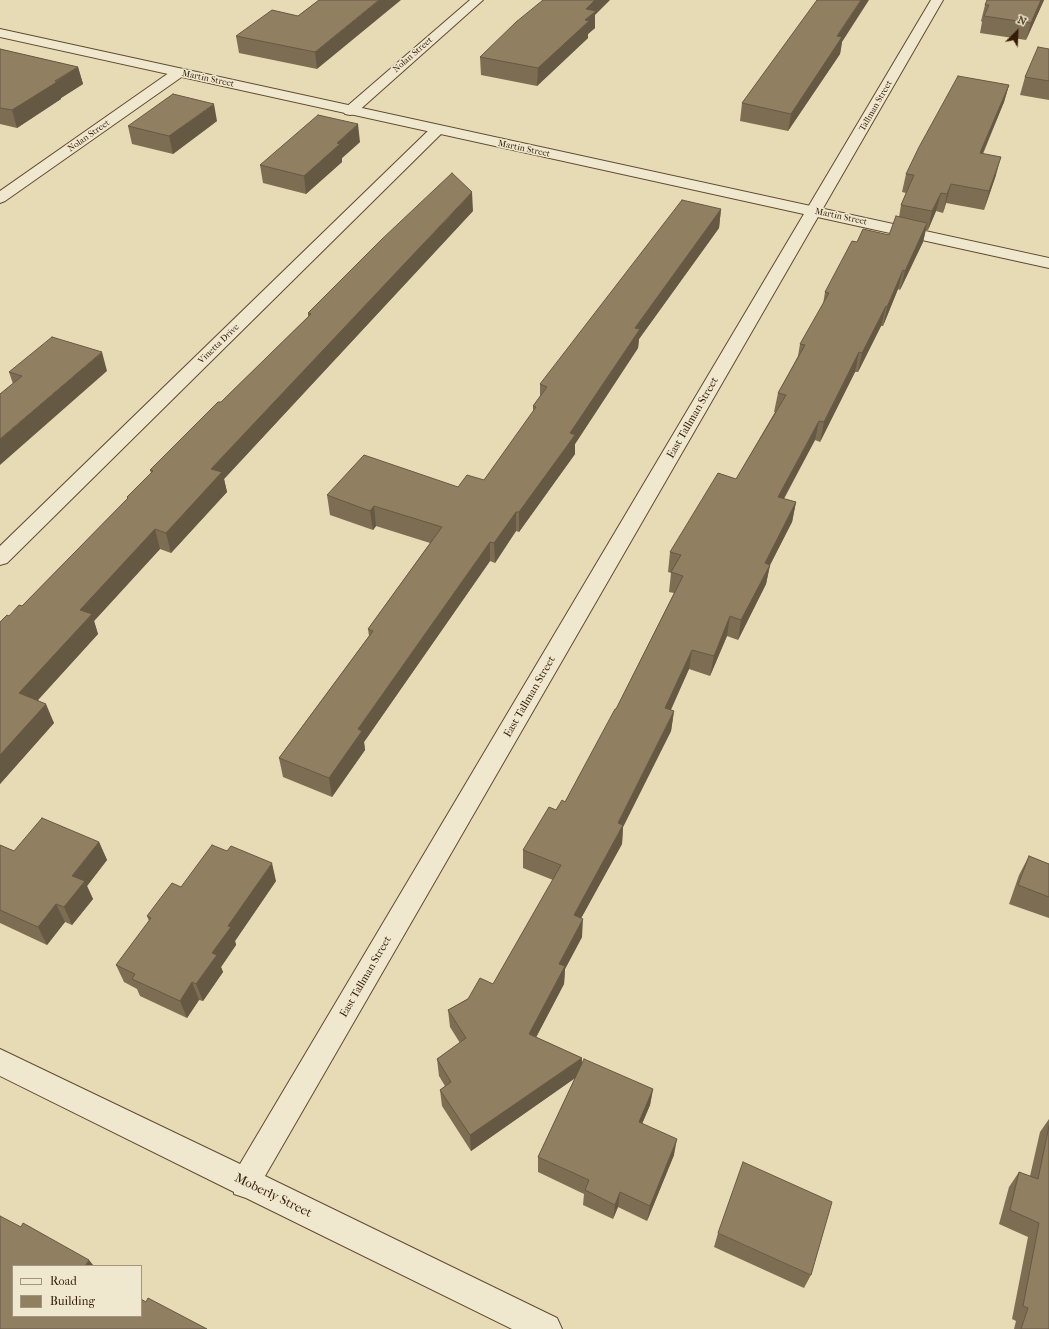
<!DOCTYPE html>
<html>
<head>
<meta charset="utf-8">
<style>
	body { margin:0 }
	#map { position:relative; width:1049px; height:1329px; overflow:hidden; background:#e7dbb5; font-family:"IM FELL French Canon",serif }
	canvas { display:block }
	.legend { position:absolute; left:12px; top:1265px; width:130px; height:52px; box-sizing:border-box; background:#efe8cf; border:1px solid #a4967e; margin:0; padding:5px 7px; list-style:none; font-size:12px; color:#341b05 }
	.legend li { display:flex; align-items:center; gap:8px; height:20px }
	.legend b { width:20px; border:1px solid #a4967e }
	.north { position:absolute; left:997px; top:12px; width:40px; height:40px; -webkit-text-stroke:3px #efe8cf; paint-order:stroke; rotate:24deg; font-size:11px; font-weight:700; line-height:16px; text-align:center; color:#341b05 }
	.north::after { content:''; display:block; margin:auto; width:14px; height:18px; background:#341b05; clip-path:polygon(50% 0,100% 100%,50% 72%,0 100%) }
</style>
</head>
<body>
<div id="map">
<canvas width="1049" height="1329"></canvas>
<ul class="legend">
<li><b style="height:5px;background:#efe8cf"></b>Road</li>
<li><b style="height:11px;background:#917f61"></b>Building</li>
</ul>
<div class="north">N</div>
</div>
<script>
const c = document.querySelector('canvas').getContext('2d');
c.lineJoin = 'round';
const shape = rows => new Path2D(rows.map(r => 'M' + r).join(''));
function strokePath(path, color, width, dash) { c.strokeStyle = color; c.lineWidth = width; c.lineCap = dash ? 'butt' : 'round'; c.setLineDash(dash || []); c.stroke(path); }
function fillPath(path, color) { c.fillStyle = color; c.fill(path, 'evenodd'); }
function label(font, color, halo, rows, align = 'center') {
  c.font = font + ' "IM FELL French Canon",serif'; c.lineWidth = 3; c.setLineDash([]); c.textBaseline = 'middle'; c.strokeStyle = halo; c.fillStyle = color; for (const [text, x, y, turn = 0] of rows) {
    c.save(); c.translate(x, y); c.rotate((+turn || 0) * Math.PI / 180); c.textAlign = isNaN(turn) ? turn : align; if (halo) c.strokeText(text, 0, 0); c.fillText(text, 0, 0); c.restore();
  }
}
const minor = shape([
	[470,0,483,0,355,114,350,115,345,114,343,111,345,108,470,0],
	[931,0,943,0,265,1176,557,1318,562,1329,512,1329,246,1198,234,1194,234,1192,0,1076,0,1049,240,1164,931,0],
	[178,69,183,70,185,73,183,76,5,201,0,203,0,191,173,70,178,69],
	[437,126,442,127,444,130,442,133,7,563,0,565,0,546,432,127,437,126]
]);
const tertiary = shape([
	[0,29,1049,258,1049,268,0,37,0,29]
]);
strokePath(minor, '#614b31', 2);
strokePath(tertiary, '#614b31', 2);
fillPath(minor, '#efe8cf');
fillPath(tertiary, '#efe8cf');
fillPath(shape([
	[319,0,317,69,239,53,236,36,298,16],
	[1044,0,1026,40,980,33,982,22,981,21,985,5],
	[595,15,595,28,588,34,588,38,537,86,481,75,480,57],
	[842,42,840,54,788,131,740,121,742,103],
	[0,49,78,67,83,84,61,98,61,99,17,128,0,124],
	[1049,49,1049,100,1020,95,1025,77],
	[1009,85,1004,102,983,154,996,175,984,210,946,203,943,213,936,211,928,230,926,230,923,242,900,290,898,289,883,326,881,326,858,372,855,372,820,442,815,440,784,499,796,502,792,522,770,565,766,584,738,640,727,636,710,676,689,669,670,710,674,711,671,731,623,827,622,844,581,918,582,937,565,969,564,984,536,1037,582,1058,582,1064,653,1089,650,1105,642,1124,674,1155,647,1221,618,1207,613,1219,583,1205,584,1194,538,1172,538,1157,575,1078,471,1151,442,1106,440,1090,445,1086,439,1076,437,1059,460,1043,450,1027,448,1010,493,984,553,880,523,868,523,850,556,810,565,802,616,709,674,593,669,592,671,573,668,572,670,552,736,479,775,412,774,412,778,393,798,356,800,344,823,304,825,292,857,242,889,235,899,217,901,205,906,193,902,192,906,174],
	[217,121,173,154,132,144,128,126],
	[360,142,342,158,342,162,306,194,263,183,260,165],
	[721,209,719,228,639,339,638,348,575,444,575,454,519,532,516,531,495,563,490,561,364,742,365,750,332,797,283,777,279,758,369,636,368,629,430,543,376,526,373,530,330,515,327,495,458,487,484,480,533,412,533,406,540,396,540,384],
	[473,211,224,479,227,492,171,553,160,549,94,621,98,634,38,700,54,723,0,784,9,616,22,606,127,499,127,497,151,473,150,470,221,402,308,317,308,313],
	[107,371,13,384,9,372],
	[99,842,107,860,87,886,93,899,72,925,65,922,47,945,0,923,0,845,14,851],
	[1029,856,1049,864,1049,918,1009,904,1019,875],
	[276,881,235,941,236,945,221,967,223,972,203,1001,199,1000,187,1018,140,996,137,989,124,982,116,965,149,921,147,916,181,887],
	[1049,1119,1049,1329,1014,1329,1016,1321,1012,1319,1028,1237,999,1224,1009,1187,1019,1172,1030,1176,1040,1132],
	[718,1233,811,1275,804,1288,714,1247]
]), '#7d6d53');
fillPath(shape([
	[379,0,401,0,317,69,315,52],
	[595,0,610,0,595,15,595,28,588,34,588,38,537,86,538,68,586,9],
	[861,0,869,0,842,42,840,54,788,131,791,114,837,36],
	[1041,0,1044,0,1026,40,1031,23],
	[78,67,83,84,61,98,61,99,17,128,12,110],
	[1009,85,1004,102,975,171,980,153],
	[214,104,217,121,173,154,169,136],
	[358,124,360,142,342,158,342,162,306,194,304,176,337,143],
	[1001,157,996,175,984,210,989,191],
	[951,184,946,203,943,213,947,194],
	[472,192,473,211,224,479,227,492,171,553,166,533,211,469],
	[941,193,936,211,928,230,932,211],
	[721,209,719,228,639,339,638,348,575,444,575,454,519,532,519,512,570,433,635,328],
	[927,223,923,242,900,290,905,271],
	[903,270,898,289,883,326,887,307],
	[886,306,881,326,858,372,862,353],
	[102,352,107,371,0,465,0,439],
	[859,352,855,372,820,442,824,422],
	[819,421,815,440,774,516,778,497],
	[796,502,792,522,770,565,766,584,738,640,741,620,765,563],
	[374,506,376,526,373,530,370,511],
	[516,512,516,531,495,563,494,543],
	[155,529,160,549,94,621,98,634,27,712,19,693,80,610],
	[490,542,490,561,364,742,365,750,332,797,329,778,358,729],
	[730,616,727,636,710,676,714,656],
	[692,650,689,669,663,728,665,708],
	[46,704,54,723,0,784,0,755],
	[674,711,671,731,623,827,622,844,573,933,574,915,618,823],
	[99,842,107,860,87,886,93,899,72,925,64,907,72,876],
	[272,863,276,881,235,941,236,945,221,967,223,972,203,1001,196,984,212,953,228,926],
	[56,904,65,922,47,945,38,927],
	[583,919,582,937,565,969,564,984,529,1051,529,1034,559,964],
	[192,982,199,1000,187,1018,180,1001],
	[582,1058,581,1074,471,1151,470,1135],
	[653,1089,650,1105,636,1138,639,1122],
	[677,1139,674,1155,647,1221,650,1206],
	[620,1192,618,1207,613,1219,615,1205],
	[89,1260,94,1266,85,1266]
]), '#665944');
const building = shape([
	[319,0,379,0,315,52,236,36,272,10,298,16,319,0],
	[543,0,595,0,586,9,596,11,585,20,589,21,538,68,480,57,516,22,543,0],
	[817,0,861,0,837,36,842,37,791,114,742,103,817,0],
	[987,0,1041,0,1031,23,984,16,989,5,985,5,987,0],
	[1038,47,1049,49,1049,81,1025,77,1038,47],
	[0,49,78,67,55,81,57,82,12,110,0,108,0,49],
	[958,76,1009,85,980,153,1001,157,989,191,951,184,947,194,941,193,932,211,901,205,914,175,906,174,919,147,958,76],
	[173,94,214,104,169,136,128,126,173,94],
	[318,115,358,124,337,143,340,144,304,176,260,165,318,115],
	[452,173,472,192,211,469,222,472,166,533,155,529,80,610,92,614,19,693,46,704,0,755,0,622,7,615,9,616,19,605,22,606,128,498,127,497,153,471,150,470,218,402,221,402,311,314,308,313,381,240,452,173],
	[682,200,721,209,635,328,640,329,570,433,575,435,519,512,516,512,494,543,490,542,358,729,362,731,329,778,279,758,373,631,368,629,442,527,374,506,370,511,327,495,364,455,458,487,467,475,484,480,536,407,533,406,547,387,540,384,682,200],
	[896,216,927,223,905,271,903,270,887,307,886,306,862,353,859,352,824,422,819,421,778,497,796,502,765,563,770,565,741,620,730,616,714,656,692,650,665,708,674,711,618,823,623,825,574,915,583,919,559,964,565,966,529,1034,582,1058,470,1135,440,1090,451,1082,437,1059,466,1038,448,1010,468,999,480,978,493,984,561,865,523,850,549,807,556,810,562,800,565,802,615,709,616,709,683,576,671,572,681,555,670,552,718,473,736,479,786,395,778,393,805,345,800,344,829,293,825,292,852,241,857,242,863,229,889,235,896,216],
	[52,337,102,352,0,439,0,394,22,376,9,372,52,337],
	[42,818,99,842,72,876,85,881,64,907,56,904,38,927,0,910,0,845,14,851,42,818],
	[212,845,227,851,231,846,272,863,228,926,231,927,212,953,217,955,196,984,192,982,180,1001,132,979,135,974,116,965,151,918,147,916,172,883,181,887,212,845],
	[1029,856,1049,864,1049,897,1018,885,1029,856],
	[584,1059,653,1089,639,1122,677,1139,650,1206,620,1192,615,1205,585,1190,589,1180,538,1157,584,1059],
	[1049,1126,1049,1329,1021,1329,1028,1308,1023,1306,1039,1223,1010,1210,1019,1172,1038,1179,1049,1126],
	[743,1162,832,1202,811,1275,718,1233,743,1162],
	[0,1216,21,1227,23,1223,89,1260,85,1266,13,1266,13,1316,141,1316,141,1299,146,1302,148,1298,207,1329,0,1329,0,1216]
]);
fillPath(building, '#917f61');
strokePath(building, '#665944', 1);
label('9px', '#341b05', '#efe8cf', [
	["Nolan Street",413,55,-41],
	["Martin Street",208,79,12],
	["Tallman Street",876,106,-60],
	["Nolan Street",89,136,-35],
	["Martin Street",524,149,12],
	["Martin Street",841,217,12],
	["Vinetta Drive",219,344,-44]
]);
label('11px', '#341b05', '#efe8cf', [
	["East Tallman Street",693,418,-60],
	["East Tallman Street",530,697,-60],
	["East Tallman Street",366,977,-60]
]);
label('13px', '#341b05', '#efe8cf', [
	["Moberly Street",273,1196,26]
]);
</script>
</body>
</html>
